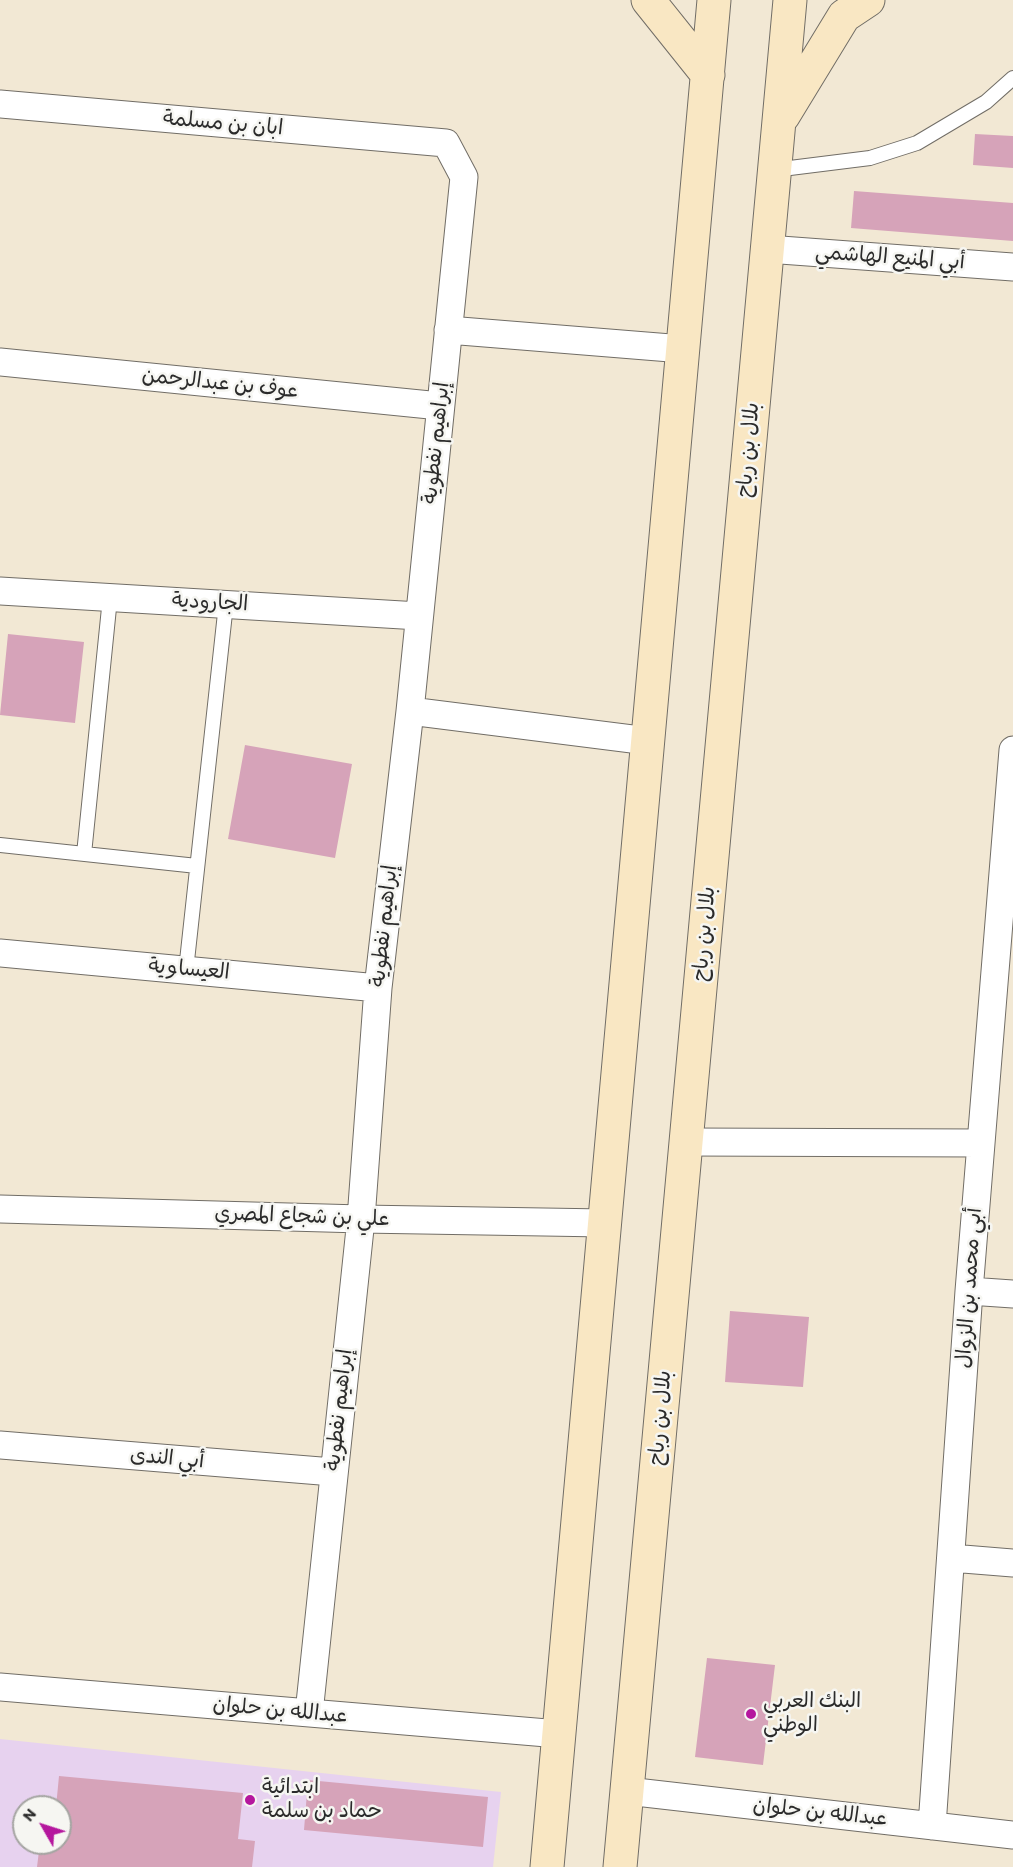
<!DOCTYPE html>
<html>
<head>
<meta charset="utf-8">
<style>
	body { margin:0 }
	#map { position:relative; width:1013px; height:1867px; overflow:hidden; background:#f2e8d4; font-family:Itim,sans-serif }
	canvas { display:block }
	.north { position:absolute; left:12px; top:1795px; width:60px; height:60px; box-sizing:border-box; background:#f6f6f2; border:2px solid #a5a5a2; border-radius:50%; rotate:309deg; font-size:16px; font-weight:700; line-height:24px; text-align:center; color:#2b2b2b }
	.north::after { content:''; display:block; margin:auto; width:21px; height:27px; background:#b5179e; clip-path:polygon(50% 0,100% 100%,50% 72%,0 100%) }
</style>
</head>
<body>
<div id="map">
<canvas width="1013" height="1867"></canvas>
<div class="north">N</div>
</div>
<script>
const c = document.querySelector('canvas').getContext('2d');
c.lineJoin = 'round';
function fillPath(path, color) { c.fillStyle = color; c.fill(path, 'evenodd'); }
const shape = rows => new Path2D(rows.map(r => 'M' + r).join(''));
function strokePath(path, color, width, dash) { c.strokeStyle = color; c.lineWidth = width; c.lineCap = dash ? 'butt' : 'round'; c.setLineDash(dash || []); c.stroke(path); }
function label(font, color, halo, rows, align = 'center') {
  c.font = font + ' Itim,"Playpen Sans Arabic",sans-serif'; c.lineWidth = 5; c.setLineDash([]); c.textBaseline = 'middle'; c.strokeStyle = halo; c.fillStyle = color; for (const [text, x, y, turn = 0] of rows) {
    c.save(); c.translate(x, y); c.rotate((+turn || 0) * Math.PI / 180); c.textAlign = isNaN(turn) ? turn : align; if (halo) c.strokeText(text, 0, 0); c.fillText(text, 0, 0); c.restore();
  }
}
fillPath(shape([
	[0,1739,501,1792,493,1867,0,1867],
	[24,1807,60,1807,60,1843,24,1843]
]), '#e7d2ef');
fillPath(shape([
	[975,134,1013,136,1013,168,973,165],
	[854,191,1013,203,1013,241,851,228],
	[8,634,84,642,75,723,0,715],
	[245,745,352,764,335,858,228,839],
	[730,1311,809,1317,803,1387,725,1382],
	[707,1658,775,1665,763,1765,695,1757],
	[59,1776,243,1793,238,1839,255,1841,252,1867,37,1867,40,1843,60,1843,60,1807,56,1807],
	[308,1780,488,1797,483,1847,304,1830]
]), '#d6a3b9');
const service = shape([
	[774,170,870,158,917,143,986,102,1013,78],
	[0,845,197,866],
	[84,854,110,598],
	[186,970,226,604]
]);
const minor = shape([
	[0,104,446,143,464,177,410,711,378,988,361,1219,309,1713],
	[767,249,1013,267],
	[448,330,683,349],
	[0,362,440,406],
	[0,591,419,616],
	[410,711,648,741],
	[0,953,378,988],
	[686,1142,981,1143],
	[0,1209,361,1219,605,1223],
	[969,1291,1013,1294],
	[0,1445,333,1472],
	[951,1558,1013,1563],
	[0,1687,559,1734],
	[627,1791,1013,1835],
	[932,1826,969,1291,1013,750]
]);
const secondary = shape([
	[648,0,708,75],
	[783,116,844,16,868,0],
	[547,1867,714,0],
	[620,1867,790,0]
]);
strokePath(service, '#716d66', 16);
strokePath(minor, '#716d66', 29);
strokePath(secondary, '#716d66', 35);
strokePath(service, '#fff', 14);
strokePath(minor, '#fff', 27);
strokePath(secondary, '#f9e7c3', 33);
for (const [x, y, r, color] of [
	[751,1714,6,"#b5179e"],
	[250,1800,6,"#b5179e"]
]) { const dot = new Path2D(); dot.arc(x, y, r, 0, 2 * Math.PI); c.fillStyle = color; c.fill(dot); strokePath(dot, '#f6f6f2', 2); }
label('21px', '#2b2b2b', '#f6f6f2', [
	["ابان بن مسلمة",223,124,5],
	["أبي المنيع الهاشمي",890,258,4],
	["عوف بن عبدالرحمن",220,384,6],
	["إبراهيم نفطوية",437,443,-84],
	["بلال بن رباح",749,450,-85],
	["الجارودية",210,603,3],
	["إبراهيم نفطوية",385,926,-84],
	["بلال بن رباح",705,934,-85],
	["العيساوية",189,970,5],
	["علي بن شجاع المصري",302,1217,2],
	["أبي محمد بن الزوال",970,1288,-86],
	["إبراهيم نفطوية",340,1410,-84],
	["بلال بن رباح",661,1418,-85],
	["أبي الندى",167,1459,5],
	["عبدالله بن حلوان",280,1711,5],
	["عبدالله بن حلوان",820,1813,6]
]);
label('21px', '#2b2b2b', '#f6f6f2', [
	["البنك العربي",763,1702],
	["الوطني",763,1726],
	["ابتدائية",262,1788],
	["حماد بن سلمة",262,1812]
], 'left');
</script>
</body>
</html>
